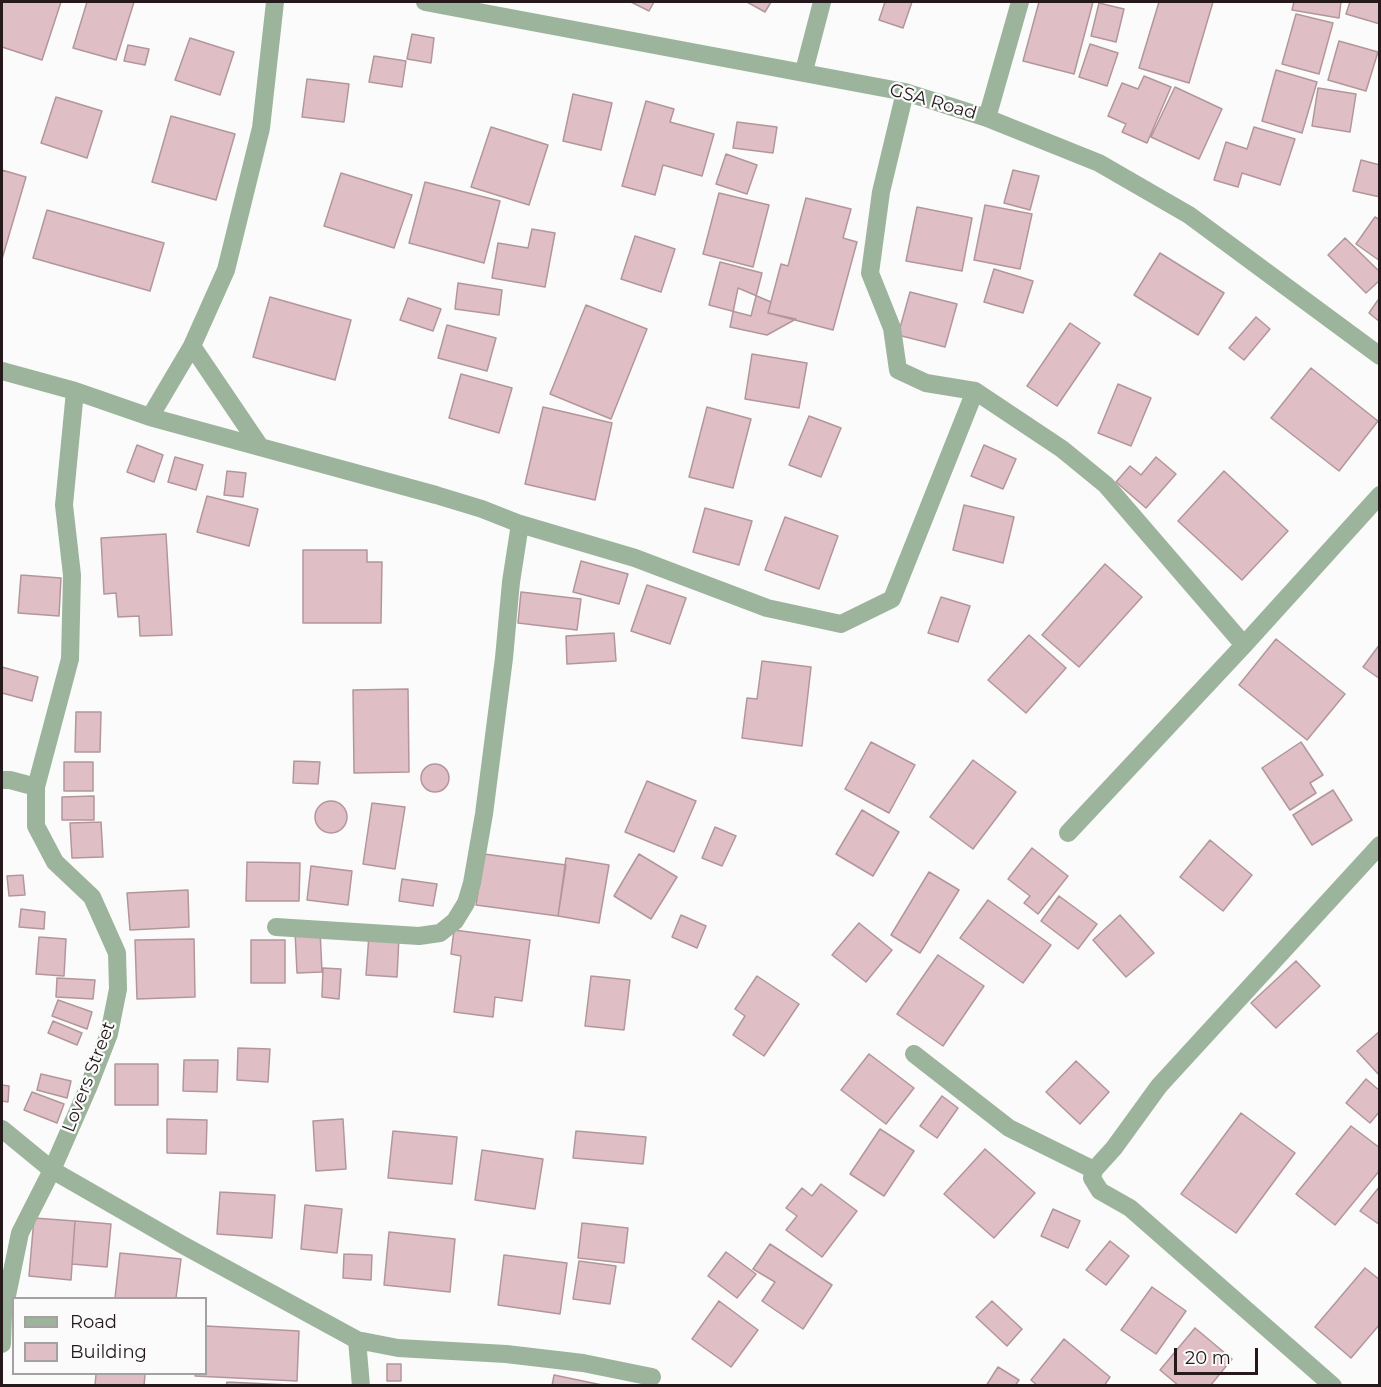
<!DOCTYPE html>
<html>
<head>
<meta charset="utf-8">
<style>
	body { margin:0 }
	#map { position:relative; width:1381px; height:1387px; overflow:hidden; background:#fbfbfb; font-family:Montserrat,sans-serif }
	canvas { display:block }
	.frame { position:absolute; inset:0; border:3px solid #25191b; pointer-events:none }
	.legend { position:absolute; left:12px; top:1297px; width:195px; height:78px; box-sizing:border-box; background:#fbfbfb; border:2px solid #a5a1a1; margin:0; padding:8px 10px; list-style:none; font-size:18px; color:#25191b }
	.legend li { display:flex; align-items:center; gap:12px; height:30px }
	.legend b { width:30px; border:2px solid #a5a1a1 }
	.scale { position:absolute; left:1174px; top:1348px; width:84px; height:27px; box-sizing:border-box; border:3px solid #25191b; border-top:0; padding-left:8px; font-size:18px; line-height:21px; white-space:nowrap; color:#25191b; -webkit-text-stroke:4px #fbfbfb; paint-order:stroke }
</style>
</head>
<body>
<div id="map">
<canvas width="1381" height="1387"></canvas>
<div class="frame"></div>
<ul class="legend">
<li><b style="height:8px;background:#9cb49b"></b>Road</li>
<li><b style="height:16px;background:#dfbfc5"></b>Building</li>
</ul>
<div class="scale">20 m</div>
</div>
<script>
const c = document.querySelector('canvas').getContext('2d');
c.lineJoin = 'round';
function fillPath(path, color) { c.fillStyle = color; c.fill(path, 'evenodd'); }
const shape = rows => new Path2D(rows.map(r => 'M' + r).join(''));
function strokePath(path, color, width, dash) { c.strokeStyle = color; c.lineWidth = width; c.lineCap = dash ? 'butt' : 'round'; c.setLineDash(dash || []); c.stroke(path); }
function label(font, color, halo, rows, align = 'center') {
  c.font = font + ' Montserrat,sans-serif'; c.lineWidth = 4.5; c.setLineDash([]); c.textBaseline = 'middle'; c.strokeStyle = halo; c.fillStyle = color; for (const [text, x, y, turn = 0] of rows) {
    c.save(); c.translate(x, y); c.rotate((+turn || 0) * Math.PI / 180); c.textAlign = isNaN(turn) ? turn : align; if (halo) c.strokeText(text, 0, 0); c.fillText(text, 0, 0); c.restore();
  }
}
const building = shape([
	[2,2,61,2,42,60,2,47,2,2],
	[87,2,134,2,116,60,73,48,87,2],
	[631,2,654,2,649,11,631,2],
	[747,2,771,2,765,12,747,2],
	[885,2,912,2,903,28,879,20,885,2],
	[1039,2,1093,2,1074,74,1023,61,1039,2],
	[1159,2,1213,2,1189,83,1139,68,1159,2],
	[1294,2,1341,2,1339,18,1292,10,1294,2],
	[1350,2,1380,2,1380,24,1346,14,1350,2],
	[1099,3,1124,9,1116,42,1091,36,1099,3],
	[1296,14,1333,23,1319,74,1282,64,1296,14],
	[412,34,434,38,431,63,407,59,412,34],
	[190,38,234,52,220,95,175,80,190,38],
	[1339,41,1378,52,1366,91,1328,80,1339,41],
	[1090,44,1118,53,1107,86,1079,77,1090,44],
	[128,45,149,49,145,65,124,61,128,45],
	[374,56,406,61,402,87,369,82,374,56],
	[1276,70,1317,82,1302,133,1262,121,1276,70],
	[1144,76,1171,87,1147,143,1122,132,1126,124,1108,116,1122,83,1138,89,1144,76],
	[307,79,349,84,344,122,302,117,307,79],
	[1175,87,1222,109,1199,159,1151,137,1175,87],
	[1318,88,1356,94,1350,132,1312,126,1318,88],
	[573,94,612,103,601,150,563,141,573,94],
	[56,97,102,111,87,158,41,143,56,97],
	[646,101,674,109,670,122,714,134,702,176,663,165,655,195,622,186,646,101],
	[171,116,235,134,216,200,152,182,171,116],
	[737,122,777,127,773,153,733,148,737,122],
	[491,127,548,145,529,205,471,187,491,127],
	[1254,127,1295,139,1280,185,1242,173,1238,187,1214,180,1226,142,1247,149,1254,127],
	[726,154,757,165,747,194,716,184,726,154],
	[1361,160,1380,165,1380,197,1353,191,1361,160],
	[2,170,26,177,2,259,2,170],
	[1013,170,1039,176,1030,210,1004,203,1013,170],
	[341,173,412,195,394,248,324,226,341,173],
	[425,182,500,201,484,263,409,243,425,182],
	[719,193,769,205,753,267,703,254,719,193],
	[806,198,851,209,843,238,857,242,833,330,768,313,781,264,788,266,806,198],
	[985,205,1032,214,1020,269,974,260,985,205],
	[917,207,972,218,962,271,906,261,917,207],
	[47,210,164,243,150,291,33,258,47,210],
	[1375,217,1380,220,1380,261,1356,244,1375,217],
	[532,229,555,233,545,287,492,278,498,243,528,248,532,229],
	[635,236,675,249,661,292,621,279,635,236],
	[1345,238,1380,272,1380,280,1366,293,1328,255,1345,238],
	[1160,253,1224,293,1198,335,1134,295,1160,253],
	[720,262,762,273,751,316,709,305,720,262],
	[994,269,1033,281,1023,313,984,302,994,269],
	[458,283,502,290,499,315,455,309,458,283],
	[738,288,771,302,768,313,796,319,767,335,730,327,738,288],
	[910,292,957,304,945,347,898,335,910,292],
	[270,297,351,320,335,380,253,357,270,297],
	[408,298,441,309,433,331,400,320,408,298],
	[1378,300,1380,301,1380,322,1369,313,1378,300],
	[586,305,647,329,611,419,550,394,586,305],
	[1256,317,1270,329,1244,360,1229,348,1256,317],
	[1070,323,1100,343,1057,406,1027,386,1070,323],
	[447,325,496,338,487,371,438,358,447,325],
	[752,354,807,363,799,408,745,399,752,354],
	[1311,368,1378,421,1339,471,1271,418,1311,368],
	[461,374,512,388,499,433,449,418,461,374],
	[1118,384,1151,398,1131,446,1098,433,1118,384],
	[543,407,612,423,595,500,525,484,543,407],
	[707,407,751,419,733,488,689,477,707,407],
	[809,416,841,428,821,477,789,465,809,416],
	[137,445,163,455,154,482,127,472,137,445],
	[984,445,1016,459,1003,489,971,476,984,445],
	[175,457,203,465,196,490,168,482,175,457],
	[1156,457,1176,474,1146,508,1116,482,1130,466,1141,475,1156,457],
	[227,471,246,473,243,497,224,495,227,471],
	[1224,471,1288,531,1242,580,1178,521,1224,471],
	[207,496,258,509,249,546,197,532,207,496],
	[964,505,1014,517,1003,563,953,550,964,505],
	[705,508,752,521,739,565,693,552,705,508],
	[785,517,838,536,819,589,765,570,785,517],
	[166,534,172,635,140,636,139,616,118,617,116,593,104,594,101,538,166,534],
	[303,550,367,550,367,562,382,562,381,623,303,623,303,550],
	[581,561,628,574,619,604,573,592,581,561],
	[1105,564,1142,597,1079,667,1042,635,1105,564],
	[21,575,61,578,59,616,18,613,21,575],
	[647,585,686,598,670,644,631,631,647,585],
	[521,592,581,599,577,630,518,623,521,592],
	[941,597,970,606,958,642,928,633,941,597],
	[614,633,616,661,567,664,566,636,614,633],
	[1029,635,1066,668,1026,713,988,680,1029,635],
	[1276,639,1345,694,1307,740,1239,685,1276,639],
	[1380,644,1380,679,1363,667,1380,644],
	[762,661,811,667,802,746,742,738,747,698,757,699,762,661],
	[2,667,38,677,32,701,2,693,2,667],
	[408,689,409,772,354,773,353,690,408,689],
	[76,712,101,712,100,752,75,752,76,712],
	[871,742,915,765,889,813,845,789,871,742],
	[1301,742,1323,775,1310,783,1316,793,1290,810,1262,768,1301,742],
	[973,760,1016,792,973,849,930,817,973,760],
	[294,761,320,762,318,784,293,783,294,761],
	[64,762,93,762,93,791,64,791,64,762],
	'421 778a14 14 0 1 1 28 0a14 14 0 1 1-28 0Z',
	[647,781,696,801,674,852,625,832,647,781],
	[1333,790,1352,820,1312,845,1293,815,1333,790],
	[94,796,94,820,62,820,62,797,94,796],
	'315 817a16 16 0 1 1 32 0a16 16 0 1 1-32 0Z',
	[372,803,405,807,395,869,363,864,372,803],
	[862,810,899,832,873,876,836,854,862,810],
	[101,822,103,857,72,858,70,823,101,822],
	[715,827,736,836,722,866,702,858,715,827],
	[1210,840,1252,875,1223,911,1180,877,1210,840],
	[1032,848,1068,876,1038,914,1024,903,1030,896,1008,879,1032,848],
	[484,854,566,865,558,916,476,905,484,854],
	[639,854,677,877,651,919,614,896,639,854],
	[566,858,609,865,599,923,558,916,566,858],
	[247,862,300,863,299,901,246,901,247,862],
	[311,866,352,871,348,905,307,900,311,866],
	[929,872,959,890,920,953,891,935,929,872],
	[23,875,25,895,9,896,7,876,23,875],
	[402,879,437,884,433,906,399,901,402,879],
	[188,890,189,927,130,930,127,893,188,890],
	[1059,896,1097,924,1078,949,1041,921,1059,896],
	[988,900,1051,945,1023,983,960,938,988,900],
	[21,909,45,912,44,929,19,927,21,909],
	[681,915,706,926,697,948,672,937,681,915],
	[1120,915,1154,953,1126,977,1093,940,1120,915],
	[859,923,892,950,866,982,832,955,859,923],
	[320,930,322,972,297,973,295,931,320,930],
	[454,930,530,940,522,1001,495,997,493,1017,454,1012,461,956,451,954,454,930],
	[369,935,399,937,397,977,366,975,369,935],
	[39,937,66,939,64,976,36,974,39,937],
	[194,939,195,997,137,999,135,940,194,939],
	[251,940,285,940,285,983,251,983,251,940],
	[938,955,984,986,943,1046,897,1014,938,955],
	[1296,961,1320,986,1276,1028,1251,1003,1296,961],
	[323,968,341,969,339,999,322,997,323,968],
	[591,976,630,980,624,1030,585,1026,591,976],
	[757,976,799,1004,764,1056,733,1035,745,1016,735,1009,757,976],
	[57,978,95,980,93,999,56,997,57,978],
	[58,1000,92,1012,87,1029,52,1016,58,1000],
	[53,1021,82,1033,77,1045,48,1033,53,1021],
	[1380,1031,1380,1076,1357,1051,1380,1031],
	[238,1048,270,1049,268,1082,237,1080,238,1048],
	[869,1054,914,1088,886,1124,841,1090,869,1054],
	[184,1060,218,1060,217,1092,183,1091,184,1060],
	[1076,1061,1109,1092,1080,1124,1046,1092,1076,1061],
	[115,1064,158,1064,158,1105,115,1105,115,1064],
	[41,1074,71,1081,67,1098,37,1090,41,1074],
	[1366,1079,1380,1091,1380,1111,1370,1123,1346,1103,1366,1079],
	[2,1085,9,1086,8,1102,2,1101,2,1085],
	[32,1092,64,1104,57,1123,24,1110,32,1092],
	[942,1096,958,1108,937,1138,920,1126,942,1096],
	[1241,1113,1295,1153,1236,1233,1181,1194,1241,1113],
	[167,1119,207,1120,206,1154,167,1153,167,1119],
	[343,1119,346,1169,316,1171,313,1121,343,1119],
	[1351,1126,1380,1148,1380,1170,1335,1225,1296,1194,1351,1126],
	[880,1129,914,1151,884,1196,850,1174,880,1129],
	[393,1131,457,1137,452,1184,388,1178,393,1131],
	[576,1131,646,1137,643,1164,573,1158,576,1131],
	[985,1149,1035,1193,994,1238,944,1194,985,1149],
	[482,1150,543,1159,535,1209,475,1200,482,1150],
	[821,1184,857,1211,822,1257,786,1230,797,1216,786,1208,802,1188,812,1196,821,1184],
	[1380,1186,1380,1225,1360,1211,1380,1186],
	[220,1192,275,1195,272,1238,217,1234,220,1192],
	[305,1205,342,1209,337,1253,301,1249,305,1205],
	[1053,1209,1080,1221,1068,1248,1041,1236,1053,1209],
	[34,1218,75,1221,71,1280,29,1276,34,1218],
	[75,1221,111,1224,107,1267,72,1264,75,1221],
	[582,1223,628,1228,624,1263,578,1258,582,1223],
	[389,1232,455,1239,450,1292,384,1285,389,1232],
	[1110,1241,1129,1256,1106,1285,1086,1270,1110,1241],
	[770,1244,832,1285,803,1329,762,1301,775,1282,753,1269,770,1244],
	[726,1252,756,1274,737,1298,708,1276,726,1252],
	[120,1253,181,1259,176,1298,115,1298,120,1253],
	[344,1254,372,1255,371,1280,343,1278,344,1254],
	[504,1255,567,1263,560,1314,498,1305,504,1255],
	[579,1261,616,1266,610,1304,573,1299,579,1261],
	[1365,1268,1380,1280,1380,1324,1351,1358,1315,1327,1365,1268],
	[1152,1287,1186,1311,1156,1354,1121,1330,1152,1287],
	[719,1301,758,1330,731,1367,692,1339,719,1301],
	[992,1301,1022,1329,1007,1346,976,1317,992,1301],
	[206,1326,299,1331,297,1381,195,1376,196,1374,206,1374,206,1326],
	[1195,1328,1232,1359,1210,1386,1179,1386,1160,1370,1195,1328],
	[1064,1339,1110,1377,1104,1386,1038,1386,1031,1380,1064,1339],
	[387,1364,401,1364,401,1381,387,1381,387,1364],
	[998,1367,1019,1380,1015,1386,986,1386,998,1367],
	[96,1374,145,1374,144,1386,95,1386,96,1374],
	[554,1375,607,1386,552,1386,554,1375],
	[227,1382,290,1385,290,1386,226,1386,227,1382]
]);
fillPath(building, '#dfbfc5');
strokePath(building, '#b3969b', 1.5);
strokePath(shape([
	[425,2,905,92,987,118,1099,163,1189,215,1380,356],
	[804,71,822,2],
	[905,92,881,192,870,273,892,328,898,370,926,383,975,391,1062,449,1106,485,1244,645],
	[987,118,1020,2],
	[2,371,75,391,150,417,436,495,482,509,520,524,511,582,504,658,484,814,472,883,466,903,455,921,440,933,419,936,276,927],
	[150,417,192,346],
	[259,445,192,346,226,270,261,128,275,2],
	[520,524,635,558,767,608,841,624,892,599,975,391],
	[2,780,10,780,36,787],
	[1068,833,1244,645,1380,495],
	[914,1054,1009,1128,1094,1170],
	[2,1129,52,1170,181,1244,357,1340,398,1348,506,1354,583,1363,652,1377],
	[357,1340,361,1386],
	[2,1344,3,1315,20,1233,52,1170,88,1088,109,1034,118,989,117,953,92,897,55,862,36,826,36,787,70,659,72,575,64,505,75,391],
	[1333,1386,1130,1208,1100,1191,1092,1178,1094,1170,1114,1148,1159,1086,1380,845]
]), '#9cb49b', 18);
label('18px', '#25191b', '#fbfbfb', [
	["GSA Road",933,102,16],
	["Lovers Street",89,1077,-69]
]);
</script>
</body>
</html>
